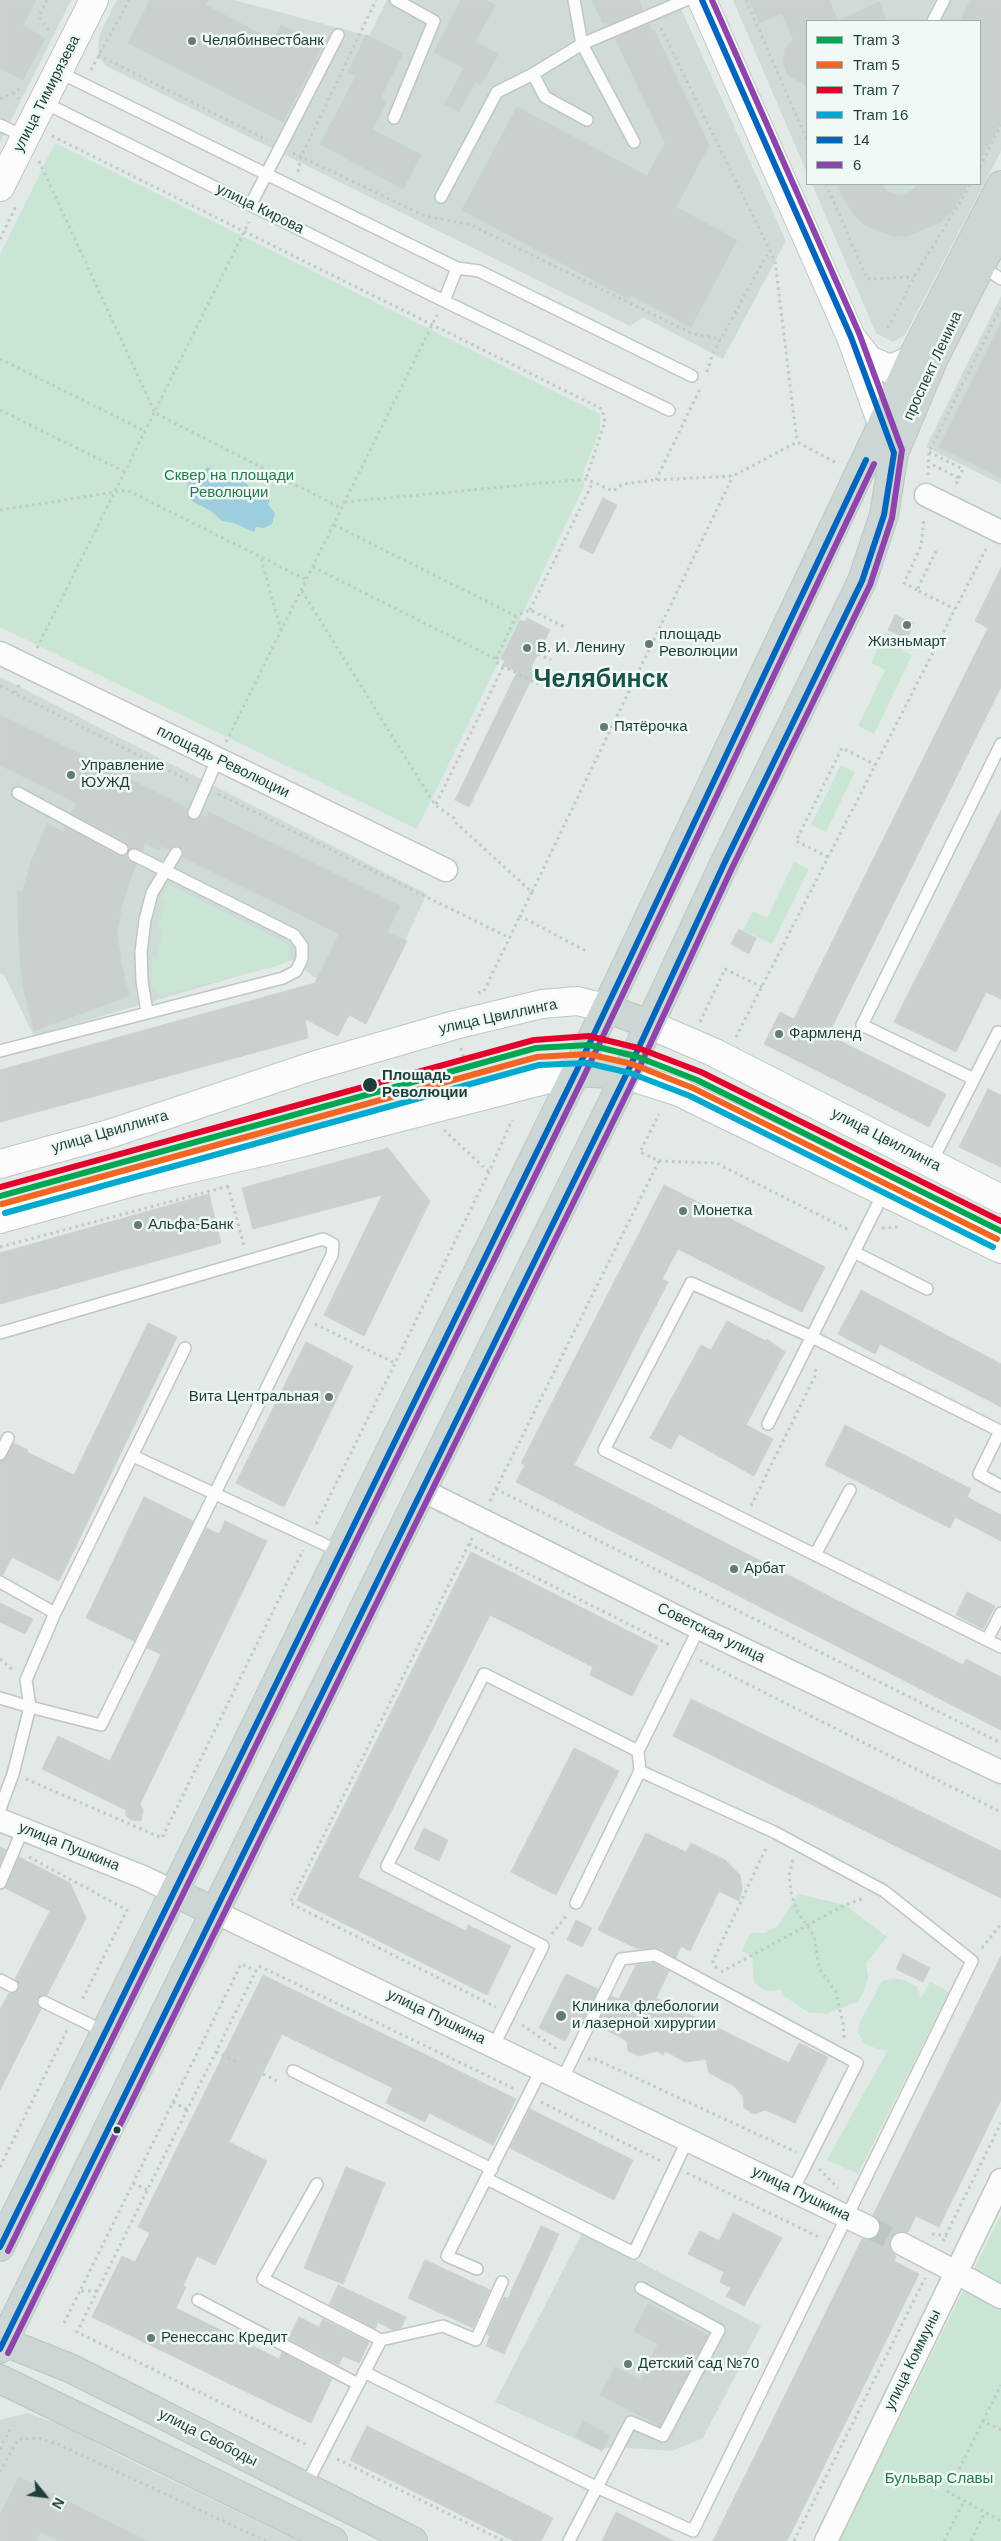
<!DOCTYPE html>
<html>
<head>
<meta charset="utf-8">
<style>
	body { margin:0 }
	#map { position:relative; width:1001px; height:2541px; overflow:hidden; background:#e2e9e7; font-family:Arial,sans-serif }
	canvas { display:block }
	.legend { position:absolute; left:806px; top:20px; width:175px; height:165px; box-sizing:border-box; background:#f0f9f5; border:1px solid #9cafaa; margin:0; padding:6px 9px; list-style:none; font-size:15px; color:#1e3f39 }
	.legend li { display:flex; align-items:center; gap:10px; height:25px }
	.legend b { width:25px; border:1px solid #9cafaa }
	.north { position:absolute; left:20px; top:2471px; width:50px; height:50px; -webkit-text-stroke:4px #f0f9f5; paint-order:stroke; rotate:119deg; font-size:14px; font-weight:700; line-height:20px; text-align:center; color:#1e3f39 }
	.north::after { content:''; display:block; margin:auto; width:18px; height:22px; background:#1e3f39; clip-path:polygon(50% 0,100% 100%,50% 72%,0 100%) }
</style>
</head>
<body>
<div id="map">
<canvas width="1001" height="2541"></canvas>
<ul class="legend">
<li><b style="height:6px;background:#00a651"></b>Tram 3</li>
<li><b style="height:6px;background:#f26522"></b>Tram 5</li>
<li><b style="height:6px;background:#e4002b"></b>Tram 7</li>
<li><b style="height:6px;background:#00a9ce"></b>Tram 16</li>
<li><b style="height:6px;background:#0065bd"></b>14</li>
<li><b style="height:6px;background:#8e44ad"></b>6</li>
</ul>
<div class="north">N</div>
</div>
<script>
const c = document.querySelector('canvas').getContext('2d');
c.lineJoin = 'round';
function fillPath(path, color) { c.fillStyle = color; c.fill(path, 'evenodd'); }
const shape = rows => new Path2D(rows.map(r => 'M' + r).join(''));
function strokePath(path, color, width, dash) { c.strokeStyle = color; c.lineWidth = width; c.lineCap = dash ? 'butt' : 'round'; c.setLineDash(dash || []); c.stroke(path); }
function label(font, color, halo, rows, align = 'center') {
  c.font = font + ' Arial,sans-serif'; c.lineWidth = 5; c.setLineDash([]); c.textBaseline = 'middle'; c.strokeStyle = halo; c.fillStyle = color; for (const [text, x, y, turn = 0] of rows) {
    c.save(); c.translate(x, y); c.rotate((+turn || 0) * Math.PI / 180); c.textAlign = isNaN(turn) ? turn : align; if (halo) c.strokeText(text, 0, 0); c.fillText(text, 0, 0); c.restore();
  }
}
fillPath(shape([
	[0,0,71,0,0,142],
	[117,0,234,0,369,36,387,0,677,0,786,241,723,359,643,317,630,326,106,66,99,57,98,45,100,33],
	[733,0,1001,0,1001,151,905,335,893,342,876,333,812,184,980,184,980,21,807,21,807,173],
	[1001,296,1001,484,926,447],
	[0,677,427,894,367,1020,293,960,34,1036,4,975,0,973],
	[583,2232,761,2326,703,2438,672,2451,617,2447,597,2449,495,2402],
	[27,2413,59,2424,127,2459,298,2541,0,2541,0,2420]
]), '#cfdbd7');
fillPath(shape([
	[55,143,600,414,600,430,583,473,584,487,417,829,0,627,0,255],
	[886,632,905,642,901,650,912,655,874,734,858,726,885,670,871,663],
	[841,765,855,772,826,832,811,825],
	[794,862,809,869,772,944,743,930,753,911,767,918],
	[168,884,288,944,291,949,289,960,277,966,161,995,151,985,152,957,157,957,163,930,158,927,165,902,161,900],
	[798,1894,845,1905,887,1937,866,1963,868,1977,864,1991,858,2001,827,2014,808,2012,784,1996,782,1990,767,1991,761,1988,754,1982,752,1956,742,1951,750,1933,764,1933,778,1926],
	[893,1978,904,1980,917,1987,921,1998,930,1982,949,1992,858,2174,827,2160,888,2050,877,2049,864,2043,858,2032,859,2024,882,1981],
	[1001,2215,1001,2541,839,2541]
]), '#c9e5d4');
fillPath(shape([
	[207,467,228,477,243,480,251,489,270,499,268,504,275,514,272,524,264,528,256,527,254,532,234,523,222,521,211,511,190,500,193,496,187,488,188,480,195,472,204,472]
]), '#9dcedd');
const building = shape([
	[0,0,36,0,23,26,45,38,23,80,0,68,0,0],
	[150,0,208,0,205,5,273,40,281,25,322,46,283,122,128,43,150,0],
	[461,0,486,0,495,5,475,42,498,54,481,85,475,82,459,112,445,104,464,68,434,52,461,0],
	[592,0,639,0,643,10,608,25,607,22,603,23,592,0],
	[750,0,829,0,838,21,879,2,886,21,807,21,807,86,788,75,783,62,785,49,793,39,782,13,759,23,750,0],
	[970,0,1001,0,1001,122,980,161,980,21,960,21,970,0],
	[649,24,652,31,654,30,709,145,676,207,737,240,691,327,631,295,629,299,462,210,517,107,647,176,665,143,615,38,649,24],
	[366,35,403,53,380,98,387,102,372,129,421,155,403,189,320,144,356,76,348,72,366,35],
	[837,184,881,184,888,192,899,196,910,192,919,184,969,184,951,212,939,223,906,236,892,236,866,226,854,215,843,198,837,184],
	[1001,322,1001,478,939,447,1001,322],
	[603,498,617,505,593,554,579,547,603,498],
	[1001,568,1001,687,828,1035,946,1094,929,1127,764,1044,780,1012,794,1019,988,628,975,621,1001,568],
	[895,615,914,623,907,639,888,630,895,615],
	[527,618,550,630,531,667,536,670,469,807,455,800,517,672,503,665,505,661,501,659,520,620,525,622,527,618],
	[0,715,188,808,187,814,191,820,198,819,201,815,207,817,209,812,400,906,387,932,407,941,366,1024,349,1015,338,1036,305,1019,308,1038,0,1122,0,1070,315,983,339,934,183,857,183,850,179,846,173,846,169,850,161,846,159,850,145,843,142,851,134,848,129,849,126,842,71,813,76,803,0,765,0,715],
	[1001,810,1001,999,986,992,956,1052,894,1022,1001,810],
	[47,824,63,832,65,827,118,856,127,855,128,860,136,864,122,904,117,933,121,962,129,996,34,1031,23,987,19,950,18,891,22,893,32,859,47,824],
	[739,929,756,938,749,954,731,944,739,929],
	[988,1089,1001,1095,1001,1167,959,1147,988,1089],
	[388,1148,430,1201,364,1336,324,1315,382,1195,253,1229,242,1188,388,1148],
	[664,1185,825,1267,802,1312,678,1249,662,1279,668,1282,574,1465,963,1665,966,1659,1001,1677,1001,1730,516,1482,525,1465,521,1463,664,1185],
	[209,1194,221,1243,0,1304,0,1253,209,1194],
	[861,1290,1001,1364,1001,1407,880,1344,875,1354,838,1334,861,1290],
	[727,1321,766,1341,767,1339,785,1352,746,1425,773,1439,754,1476,679,1434,671,1449,650,1438,701,1345,711,1350,727,1321],
	[148,1323,177,1337,59,1581,12,1557,3,1575,0,1575,0,1461,6,1458,14,1443,28,1450,27,1452,74,1475,148,1323],
	[306,1342,353,1366,284,1507,236,1483,306,1342],
	[845,1425,971,1489,967,1497,1001,1515,1001,1541,955,1517,950,1528,825,1465,845,1425],
	[144,1497,193,1521,134,1641,86,1618,144,1497],
	[225,1521,267,1541,140,1804,143,1810,141,1821,131,1820,126,1816,126,1810,42,1769,58,1736,110,1761,161,1654,147,1648,206,1528,219,1534,225,1521],
	[471,1552,658,1646,632,1696,590,1675,593,1667,490,1615,358,1877,466,1931,468,1925,511,1946,487,1995,297,1900,471,1552],
	[967,1592,995,1606,983,1629,956,1615,967,1592],
	[0,1603,33,1619,25,1634,0,1622,0,1603],
	[691,1699,1001,1851,1001,1898,673,1736,691,1699],
	[574,1748,619,1771,556,1895,511,1872,574,1748],
	[424,1828,448,1840,439,1861,414,1849,424,1828],
	[646,1833,686,1852,691,1843,725,1860,740,1875,742,1889,739,1901,719,1891,690,1951,681,1946,676,1958,658,1948,638,1949,598,1930,646,1833],
	[0,1847,6,1850,0,1864,0,1847],
	[19,1857,70,1883,86,1918,47,1995,43,1995,38,1998,37,2003,41,2009,0,2090,0,2010,9,1993,13,1993,18,1990,19,1985,15,1979,50,1911,5,1888,19,1857],
	[576,1920,592,1928,582,1947,567,1940,576,1920],
	[903,1954,930,1968,923,1982,896,1969,903,1954],
	[1001,1956,1001,2100,939,2227,916,2216,908,2232,895,2233,890,2238,891,2251,896,2256,894,2261,919,2274,787,2541,713,2541,862,2239,869,2240,880,2233,881,2226,873,2215,1001,1956],
	[654,1963,669,1971,656,1998,789,2063,799,2043,828,2057,795,2123,765,2110,754,2114,744,2108,743,2096,734,2086,709,2073,706,2059,686,2062,665,2051,663,2055,657,2051,639,2056,628,2051,627,2041,597,2025,611,1996,619,1999,636,1965,654,1963],
	[566,1974,598,1989,584,2019,578,2016,565,2041,539,2028,566,1974],
	[263,1975,516,2099,493,2145,429,2113,425,2122,386,2103,393,2088,282,2034,229,2142,267,2161,215,2265,197,2256,183,2286,186,2287,176,2308,279,2359,282,2352,332,2379,311,2423,92,2317,122,2256,135,2262,150,2233,138,2227,263,1975],
	[530,2109,633,2160,614,2200,510,2148,530,2109],
	[346,2167,385,2183,343,2284,304,2268,346,2167],
	[733,2213,782,2238,744,2306,726,2296,731,2288,720,2282,724,2272,688,2254,700,2231,719,2241,733,2213],
	[541,2226,559,2234,504,2354,486,2346,490,2336,487,2334,504,2297,508,2298,541,2226],
	[425,2260,490,2290,473,2328,408,2298,425,2260],
	[338,2285,406,2317,401,2328,393,2330,378,2322,375,2329,329,2305,338,2285],
	[648,2304,708,2335,660,2426,600,2395,615,2367,640,2380,658,2344,634,2331,648,2304],
	[299,2317,319,2327,323,2319,369,2342,359,2363,343,2356,339,2365,288,2339,299,2317],
	[584,2421,610,2436,602,2451,575,2436,584,2421],
	[367,2426,553,2518,541,2541,514,2541,350,2460,367,2426],
	[19,2477,148,2541,60,2541,41,2532,36,2541,0,2541,0,2514,19,2477],
	[616,2512,674,2541,602,2541,616,2512]
]);
fillPath(building, '#c9d0ce');
strokePath(building, '#cbd2d0', 1);
strokePath(shape([
	[868,2227,902,2244]
]), '#bbc7c4', 22, [22, 11]);
const lane = shape([
	[574,0,582,44,634,142],
	[933,21,944,0],
	[533,74,545,97,587,120],
	[43,102,444,301,457,268,59,72],
	[394,118,434,21,396,0],
	[0,125,25,137],
	[441,197,497,92,533,74,582,44,686,0],
	[251,204,338,35],
	[981,266,1001,279],
	[457,268,479,271,692,376],
	[444,301,669,410],
	[18,793,122,849],
	[194,813,217,760],
	[147,1012,142,981,141,952,145,920,152,893,176,853],
	[0,1051,283,978,296,971,302,959,302,946,294,935,134,855],
	[974,1079,862,1025,1001,744],
	[931,1163,998,1032,1001,1034],
	[854,1252,927,1289],
	[0,1333,323,1239,333,1244,332,1255,101,1725,30,1707,13,1774,0,1809],
	[768,1424,884,1192],
	[0,1454,8,1438],
	[133,1456,341,1552],
	[1001,1486,979,1474,1000,1431,812,1337,691,1283,604,1450,1001,1647],
	[815,1555,850,1490],
	[0,1582,55,1613],
	[987,1640,1001,1613],
	[0,1698,30,1707,26,1680,55,1613,185,1348],
	[0,1883,23,1829],
	[576,1903,640,1771],
	[0,1980,12,1986],
	[44,2002,105,2032],
	[494,2045,543,1946,387,1866,484,1674,638,1751],
	[293,2071,492,2169],
	[563,2078,621,1959,655,1955,857,2063,793,2190],
	[487,2179,634,2253,688,2139],
	[477,2269,447,2256,542,2068],
	[198,2300,358,2384],
	[381,2340,443,2326,476,2340,502,2282],
	[364,2372,596,2487,693,2531,972,1961,884,1891,774,1832,640,1771,638,1751,699,1628],
	[305,2487,381,2340,263,2279,317,2184],
	[569,2541,631,2422,663,2436,719,2330,641,2288]
]);
const street = shape([
	[926,495,1001,532],
	[0,653,446,870],
	[422,1490,699,1628,1001,1772],
	[0,1820,143,1877,174,1892],
	[215,1912,868,2227],
	[902,2244,956,2272],
	[968,2279,1001,2297],
	[826,2541,1001,2180]
]);
const secondary = shape([
	[702,0,851,337,882,424],
	[0,187,94,0],
	[855,342,869,360,890,369,911,360],
	[648,1024,713,1052,1001,1199],
	[626,1075,679,1092,1001,1249],
	[0,1164,109,1134,313,1066,455,1025,542,1004,577,1001,606,1008],
	[0,1219,140,1180,296,1144,576,1072]
]);
const primary = shape([
	[606,1008,648,1024],
	[576,1072,626,1075],
	[174,1892,215,1912],
	[0,2247,576,1072,874,442,911,360,1001,185],
	[0,2340,72,2369,413,2541],
	[0,2349,626,1075,724,864,862,581,884,515,894,453,934,358,1001,226],
	[0,2379,333,2541]
]);
strokePath(lane, '#bfc6c4', 14);
strokePath(street, '#bfc6c4', 25);
strokePath(secondary, '#bec7c4', 30);
strokePath(primary, '#bbc6c3', 30);
strokePath(shape([
	[47,0,39,16,50,33],
	[746,0,807,140],
	[661,28,775,261,797,442],
	[98,55,267,140],
	[91,70,129,0],
	[13,93,19,99],
	[0,99,22,88],
	[52,136,602,409,605,422,586,479],
	[293,153,425,216,471,225,693,334,721,339],
	[39,161,155,413,341,508],
	[980,167,1001,125],
	[298,172,301,157,376,0],
	[826,184,867,279,914,277],
	[0,239,17,204],
	[888,328,914,277,971,184],
	[0,359,145,431],
	[707,372,713,353,769,251],
	[0,410,125,472],
	[929,452,963,469,955,486],
	[933,465,959,478],
	[928,475,929,452,1001,307],
	[656,480,700,389],
	[345,502,586,479,613,491,623,484,656,480,733,476,797,442,835,462],
	[0,510,127,490,307,580],
	[334,525,516,616,530,610,567,628],
	[936,551,917,590,955,609],
	[261,559,281,630],
	[313,567,496,659,497,663,538,684],
	[917,590,904,583,921,546,924,518],
	[302,591,435,805,454,818,456,823,532,892,520,916,588,952],
	[530,610,593,482],
	[37,648,249,222],
	[538,654,551,660],
	[496,659,516,616],
	[0,686,192,782],
	[15,693,19,685],
	[226,742,437,315],
	[218,794,510,938],
	[436,804,503,667],
	[828,857,796,841,842,748,876,765],
	[532,892,733,476],
	[478,993,484,991,520,916],
	[700,1022,725,969,762,987],
	[736,1037,986,549],
	[461,1048,469,1076],
	[444,1130,489,1172],
	[659,1161,716,1163,849,1230],
	[228,1186,244,1246],
	[882,1228,901,1227],
	[0,1247,229,1186],
	[315,1324,395,1363],
	[496,1489,1001,1743],
	[490,1501,659,1161,640,1152,659,1114],
	[751,1506,816,1374,815,1365],
	[316,1524,489,1172,512,1120],
	[472,1538,290,1903,496,2007],
	[469,1544,672,1646],
	[0,1659,13,1670],
	[700,1660,1001,1812],
	[26,1779,162,1838,303,1550],
	[29,1857,127,1910,81,2002],
	[793,1860,789,1875,791,1892,796,1909,814,1936,819,1968,836,1992,843,2024,844,2038],
	[552,1934,567,1915],
	[982,1948,1001,1924],
	[259,1966,515,2089],
	[717,1968,714,1966,713,1961,767,1846],
	[721,1972,845,1905,864,1898],
	[522,2025,560,2051],
	[216,2052,237,2062],
	[588,2059,595,2059,796,2152],
	[263,2074,277,2081,280,2079],
	[173,2102,188,2110],
	[541,2102,661,2161],
	[0,2167,67,2030],
	[819,2169,838,2188],
	[687,2173,821,2238],
	[133,2183,147,2190],
	[932,2234,947,2236],
	[943,2241,1001,2123],
	[97,2291,80,2291,241,1964,256,1971,77,2332,309,2446],
	[64,2323,80,2291],
	[983,2421,1001,2385],
	[1001,2430,983,2421,948,2492,1001,2521],
	[0,2449,10,2429],
	[337,2459,504,2541],
	[0,2472,18,2439,38,2438,58,2444,266,2541],
	[794,2541,925,2278],
	[944,2541,964,2501],
	[971,2541,985,2512]
]), '#bfcac7', 3, [2.5, 4]);
strokePath(lane, '#fbfcfb', 11);
strokePath(street, '#fbfcfb', 22);
strokePath(secondary, '#fbfcfb', 28);
strokePath(primary, '#ccd6d4', 28);
strokePath(shape([
	[0,2247,576,1072,866,460],
	[0,2349,626,1075,724,864,862,581,884,515,894,453,851,337,702,0]
]), '#0065bd', 6);
strokePath(shape([
	[8,2251,584,1076,874,464],
	[8,2353,634,1079,732,868,870,585,892,518,902,450,859,333,712,0]
]), '#8e44ad', 6);
strokePath(shape([
	[0,1196,536,1048,589,1045,635,1056,697,1080,1001,1231]
]), '#00a651', 6);
strokePath(shape([
	[2,1204,537,1057,588,1054,632,1064,693,1088,997,1239]
]), '#f26522', 6);
strokePath(shape([
	[0,1187,534,1040,589,1036,638,1048,701,1072,1001,1221]
]), '#e4002b', 6);
strokePath(shape([
	[5,1213,539,1065,587,1063,630,1073,690,1096,993,1247]
]), '#00a9ce', 6);
for (const [x, y, r, color] of [
	[192,41,5,"#637a76"],
	[907,625,5,"#637a76"],
	[649,644,5,"#637a76"],
	[527,648,5,"#637a76"],
	[604,727,5,"#637a76"],
	[71,775,5,"#637a76"],
	[779,1034,5,"#637a76"],
	[370,1085,8,"#1e3f39"],
	[683,1211,5,"#637a76"],
	[138,1225,5,"#637a76"],
	[329,1397,5,"#637a76"],
	[734,1569,5,"#637a76"],
	[561,2016,6,"#637a76"],
	[117,2130,4.5,"#1e3f39"],
	[151,2338,5,"#637a76"],
	[628,2364,5,"#637a76"]
]) { const dot = new Path2D(); dot.arc(x, y, r, 0, 2 * Math.PI); c.fillStyle = color; c.fill(dot); strokePath(dot, '#f0f9f5', 2); }
label('15px', '#1e3f39', '#f0f9f5', [
	["Челябинвестбанк",202,41],
	["площадь",659,635],
	["Революции",659,652],
	["Жизньмарт",907,642,"center"],
	["В. И. Ленину",537,648],
	["Пятёрочка",614,727],
	["Управление",81,766],
	["ЮУЖД",81,783],
	["Фармленд",789,1034],
	["Монетка",693,1211],
	["Альфа-Банк",148,1225],
	["Вита Центральная",319,1397,"right"],
	["Арбат",744,1569],
	["Клиника флебологии",572,2007],
	["и лазерной хирургии",572,2024],
	["Ренессанс Кредит",161,2338],
	["Детский сад №70",638,2364]
], 'left');
label('15px', '#1e3f39', '#f0f9f5', [
	["улица Тимирязева",47,94,-63],
	["улица Кирова",260,209,26],
	["проспект Ленина",933,366,-65],
	["площадь Революции",223,762,26],
	["улица Цвиллинга",498,1017,-12],
	["улица Цвиллинга",110,1132,-16],
	["улица Цвиллинга",886,1140,27],
	["Советская улица",711,1633,26],
	["улица Пушкина",69,1847,22],
	["улица Пушкина",436,2017,26],
	["улица Пушкина",801,2194,26],
	["улица Коммуны",913,2360,-64],
	["улица Свободы",208,2438,27]
]);
label('15px', '#237a4d', '#f0f9f5', [
	["Сквер на площади",229,476],
	["Революции",229,493],
	["Бульвар Славы",939,2479]
]);
label('bold 15px', '#1e3f39', '#f0f9f5', [
	["Площадь",382,1076],
	["Революции",382,1093]
], 'left');
label('bold 25px', '#18534a', '#f0f9f5', [
	["Челябинск",601,680]
]);
</script>
</body>
</html>
